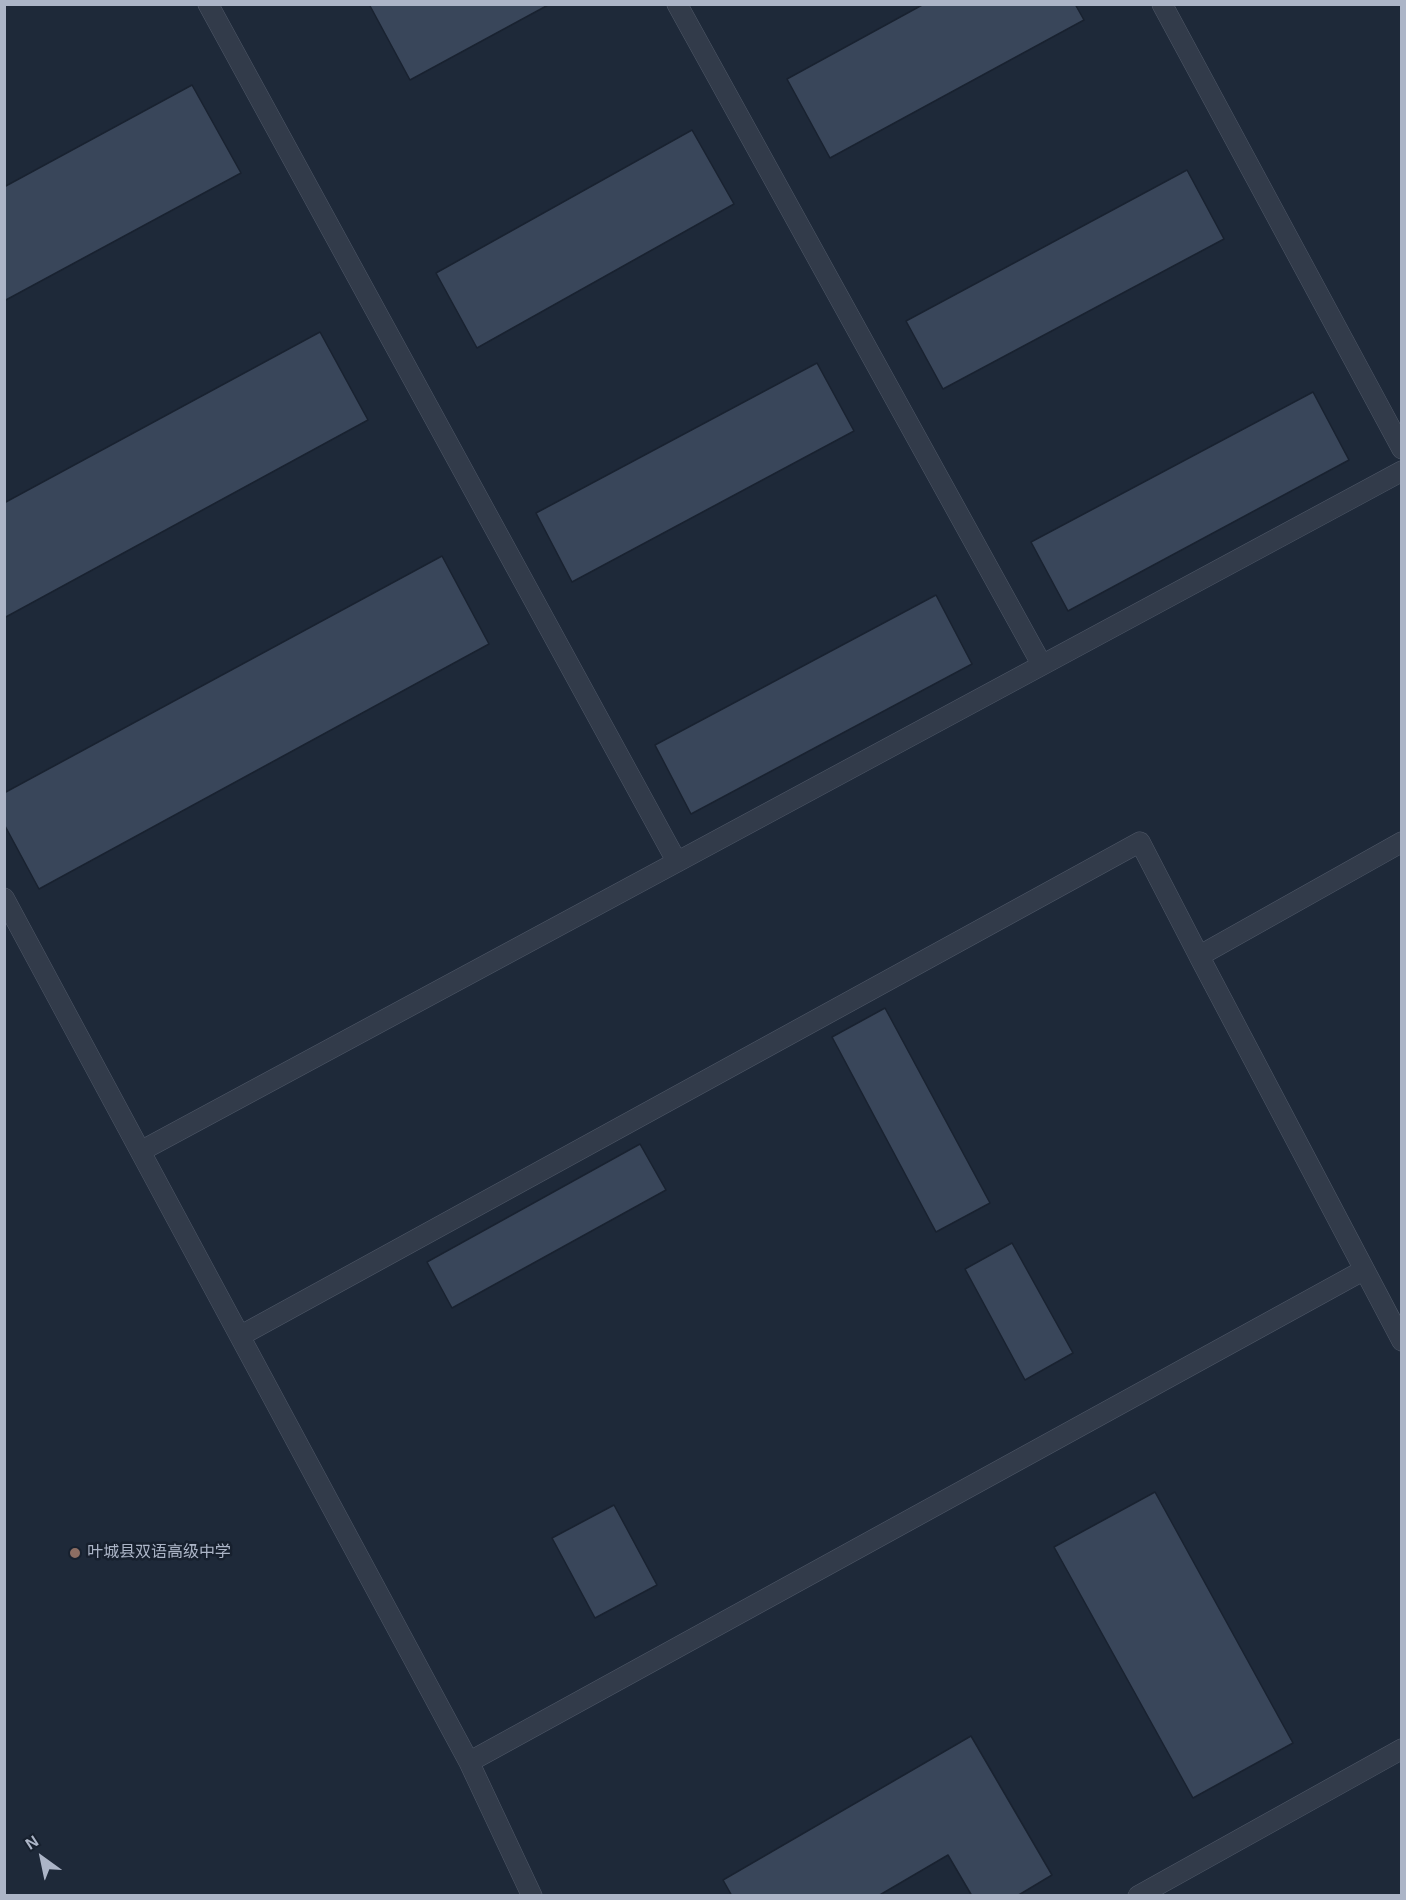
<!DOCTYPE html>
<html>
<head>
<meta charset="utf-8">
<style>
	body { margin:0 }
	#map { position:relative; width:1406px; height:1900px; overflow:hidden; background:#1e2939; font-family:Helvetica,sans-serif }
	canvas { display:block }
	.frame { position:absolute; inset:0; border:6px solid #acb5c7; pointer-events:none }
	.north { position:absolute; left:12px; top:1828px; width:60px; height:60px; -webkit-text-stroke:4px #17202e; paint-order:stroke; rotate:327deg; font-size:16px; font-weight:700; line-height:24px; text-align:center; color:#acb5c7 }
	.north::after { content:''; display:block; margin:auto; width:21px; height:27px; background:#acb5c7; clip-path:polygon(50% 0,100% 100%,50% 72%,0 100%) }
</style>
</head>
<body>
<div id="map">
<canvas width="1406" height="1900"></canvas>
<div class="frame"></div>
<div class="north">N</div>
</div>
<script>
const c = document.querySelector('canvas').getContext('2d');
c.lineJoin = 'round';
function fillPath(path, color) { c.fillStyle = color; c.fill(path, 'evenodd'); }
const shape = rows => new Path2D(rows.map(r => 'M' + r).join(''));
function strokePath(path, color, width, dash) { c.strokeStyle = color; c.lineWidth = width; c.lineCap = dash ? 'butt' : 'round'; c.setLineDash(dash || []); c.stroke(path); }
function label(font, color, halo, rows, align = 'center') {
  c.font = font + ' Helvetica,"Noto Sans SC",sans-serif'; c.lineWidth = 5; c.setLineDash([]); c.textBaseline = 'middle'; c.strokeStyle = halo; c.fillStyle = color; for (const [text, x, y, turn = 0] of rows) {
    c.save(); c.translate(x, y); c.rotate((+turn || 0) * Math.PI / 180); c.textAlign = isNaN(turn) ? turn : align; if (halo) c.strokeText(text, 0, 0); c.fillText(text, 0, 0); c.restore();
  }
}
const building = shape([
	[369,4,550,4,410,80,369,4],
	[924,4,1075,4,1084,20,830,158,787,79,924,4],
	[192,85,241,173,4,301,4,187,192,85],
	[692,130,734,204,477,348,436,273,692,130],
	[1187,170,1224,239,943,389,906,321,1187,170],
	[320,332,368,420,4,618,4,503,320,332],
	[817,363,854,431,572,582,536,513,817,363],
	[1313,392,1349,460,1068,611,1031,542,1313,392],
	[442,556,489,644,39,889,4,824,4,793,442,556],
	[936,595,972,664,691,814,655,745,936,595],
	[885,1008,990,1203,936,1232,832,1037,885,1008],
	[640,1144,666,1190,452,1308,427,1262,640,1144],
	[1012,1243,1073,1353,1025,1380,965,1269,1012,1243],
	[1155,1492,1293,1743,1193,1798,1054,1547,1155,1492],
	[614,1505,657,1585,595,1618,552,1538,614,1505],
	[971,1736,1052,1875,1017,1896,972,1896,948,1855,878,1896,732,1896,723,1880,971,1736]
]);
fillPath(building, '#39465a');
strokePath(building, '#192230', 1.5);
const service = shape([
	[208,4,677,862],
	[677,4,1042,665],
	[1162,4,1402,449],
	[1402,842,1199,956,1402,1341],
	[4,898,469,1762,532,1896],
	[141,1151,1402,471],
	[240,1336,1140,842,1199,956],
	[469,1762,1364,1270],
	[1138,1896,1402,1749]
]);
strokePath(service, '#4f5868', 21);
strokePath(service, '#323b4a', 20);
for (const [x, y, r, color] of [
	[75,1553,6,"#8d6e63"]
]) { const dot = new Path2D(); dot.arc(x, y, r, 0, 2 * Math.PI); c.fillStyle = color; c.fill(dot); strokePath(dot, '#17202e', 2); }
label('16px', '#acb5c7', '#17202e', [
	["叶城县双语高级中学",87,1553]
], 'left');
</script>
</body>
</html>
